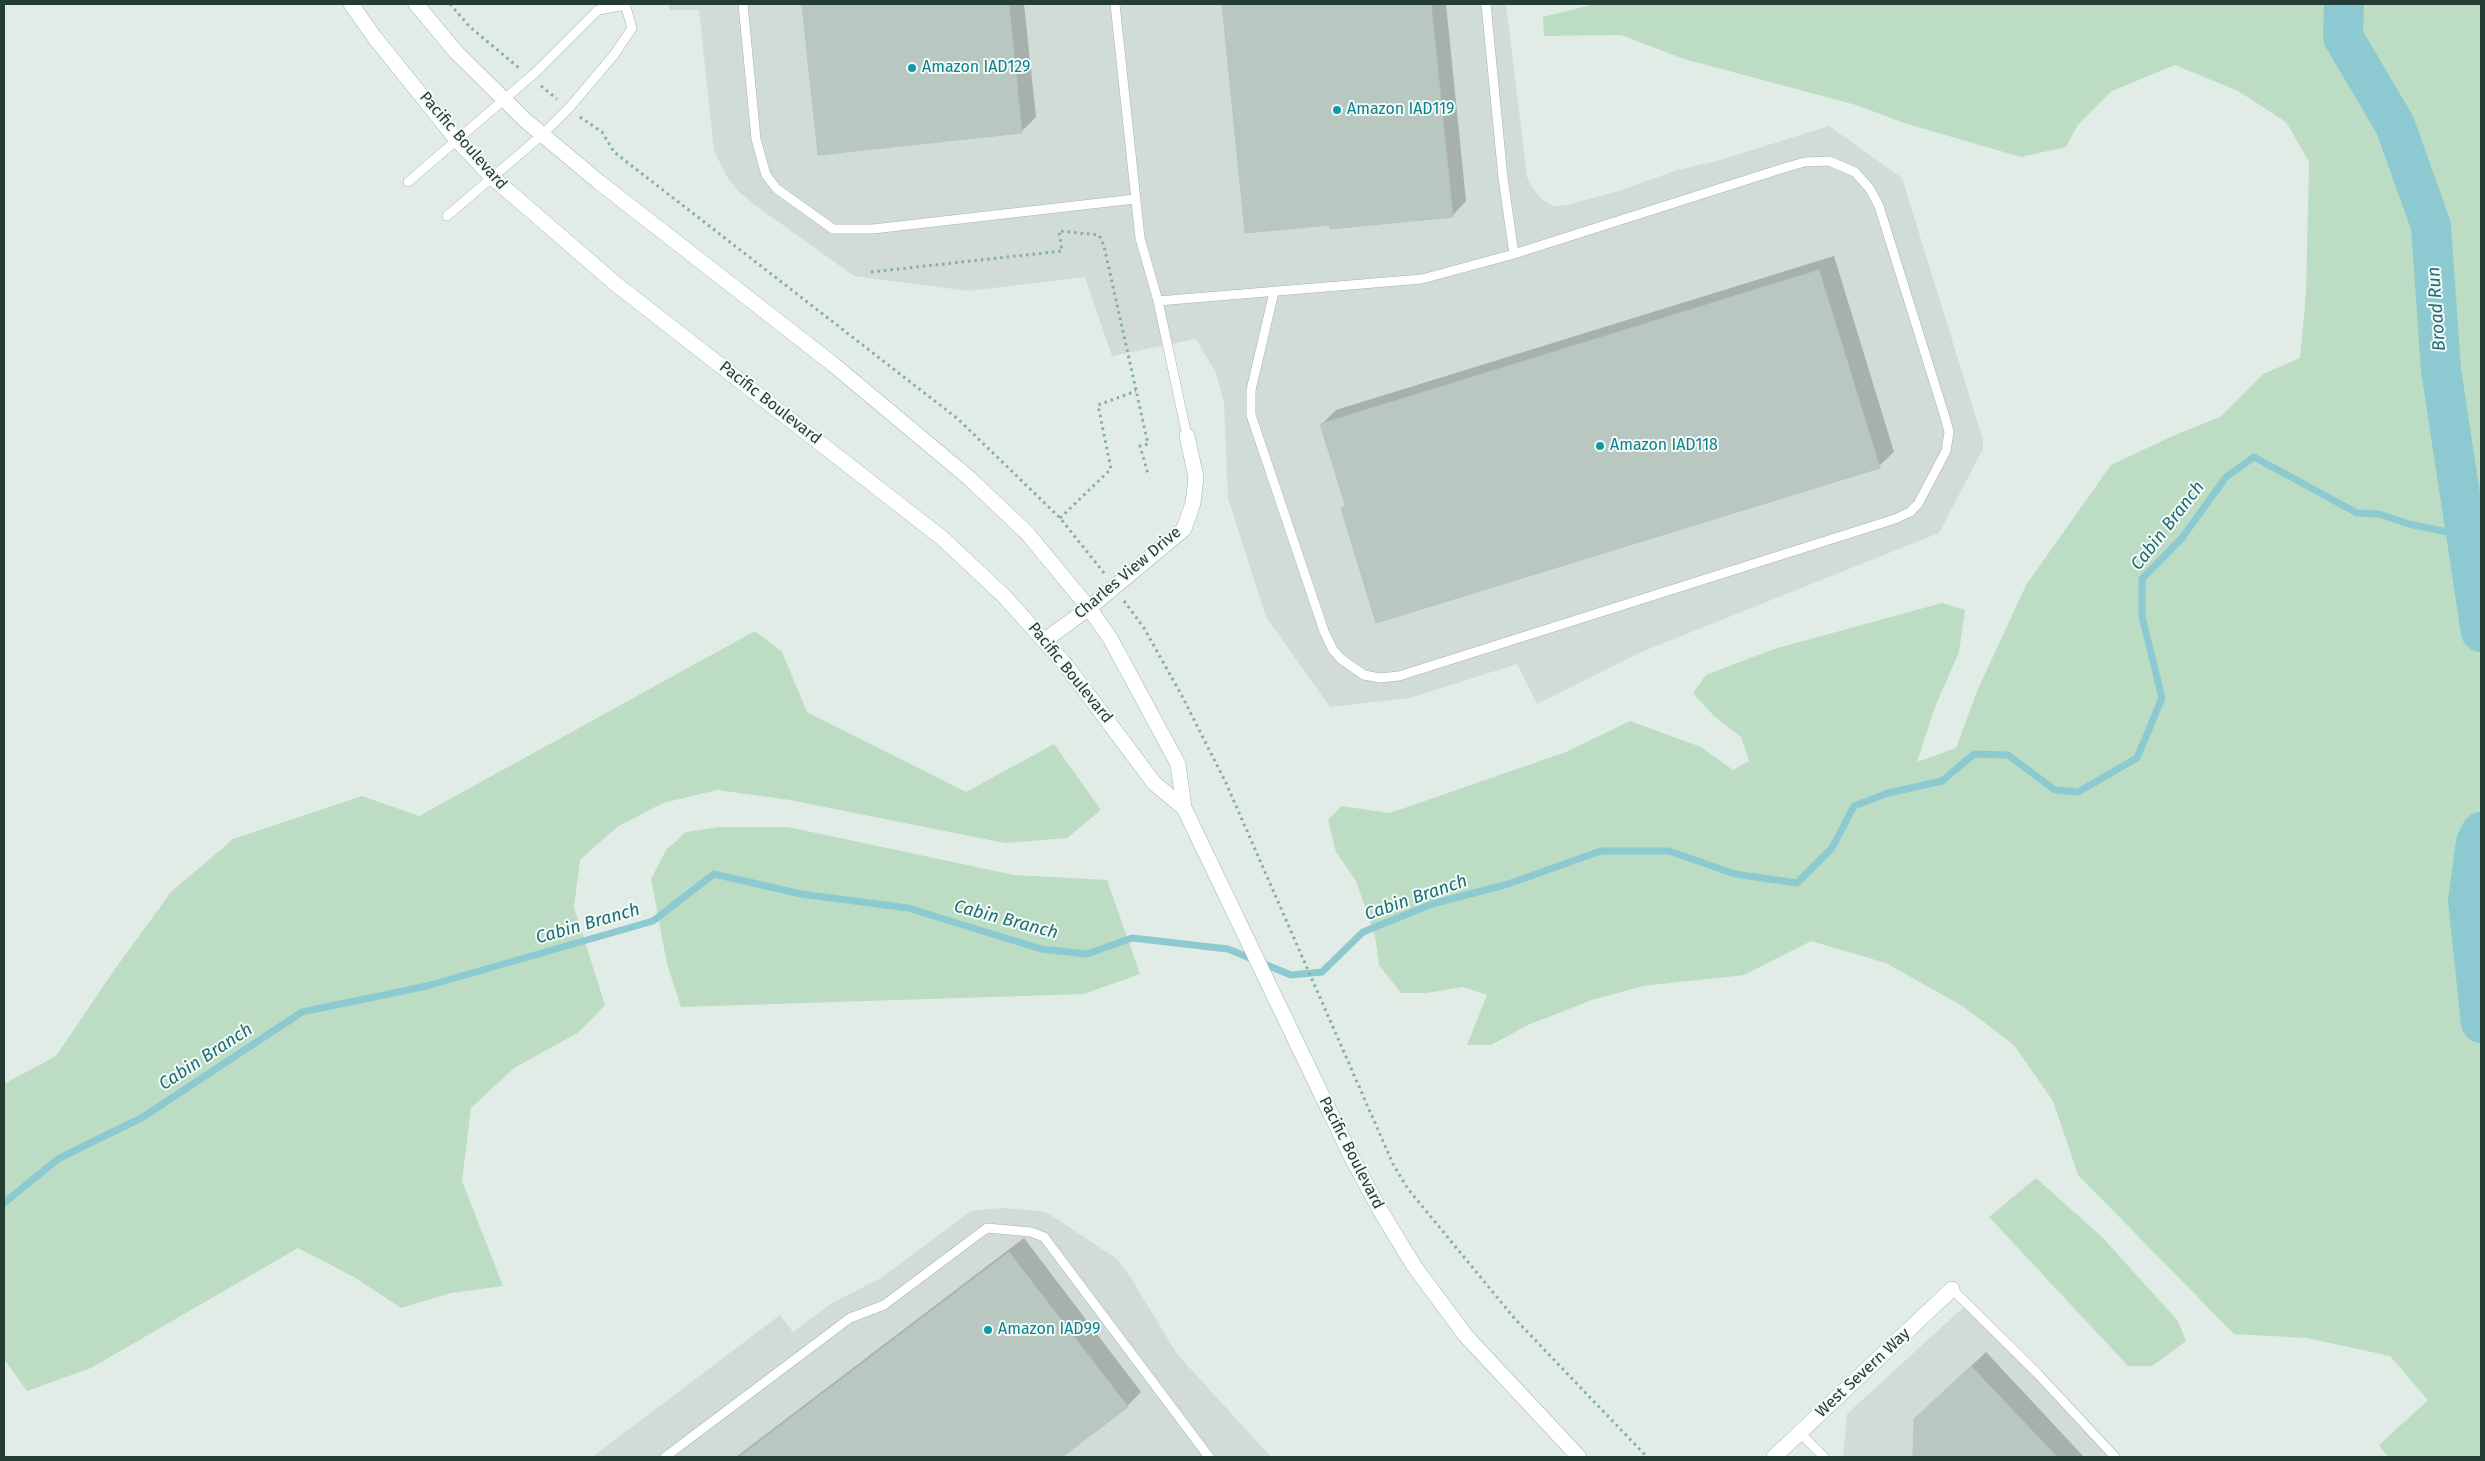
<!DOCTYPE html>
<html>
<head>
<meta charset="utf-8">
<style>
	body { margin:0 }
	#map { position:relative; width:2485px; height:1461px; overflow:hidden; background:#e2ece7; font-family:"Fira Sans",sans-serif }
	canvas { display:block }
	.frame { position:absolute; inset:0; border:5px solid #233d34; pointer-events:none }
</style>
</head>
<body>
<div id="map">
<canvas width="2485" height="1461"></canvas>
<div class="frame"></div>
</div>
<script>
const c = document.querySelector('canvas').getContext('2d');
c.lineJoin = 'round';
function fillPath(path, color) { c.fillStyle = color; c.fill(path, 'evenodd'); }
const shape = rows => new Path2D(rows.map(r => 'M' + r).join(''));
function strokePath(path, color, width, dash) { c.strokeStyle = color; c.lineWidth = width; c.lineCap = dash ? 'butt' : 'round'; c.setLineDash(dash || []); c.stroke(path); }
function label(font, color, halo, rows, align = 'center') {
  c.font = font + ' "Fira Sans",sans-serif'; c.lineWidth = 4; c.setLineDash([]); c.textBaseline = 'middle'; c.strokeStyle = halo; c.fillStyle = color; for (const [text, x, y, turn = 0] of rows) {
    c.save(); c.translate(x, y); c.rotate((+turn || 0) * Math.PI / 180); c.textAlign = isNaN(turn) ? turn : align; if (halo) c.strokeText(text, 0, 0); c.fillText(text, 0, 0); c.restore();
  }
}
fillPath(shape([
	[668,4,1506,4,1527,177,1532,187,1542,200,1553,206,1567,205,1619,191,1677,170,1717,161,1829,126,1902,178,1983,440,1983,449,1939,533,1639,653,1537,704,1517,664,1410,698,1330,707,1266,617,1228,498,1224,402,1216,373,1196,339,1112,356,1085,277,968,291,854,276,755,205,738,191,727,177,714,151,699,10,670,10],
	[1001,1208,1040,1211,1051,1215,1117,1259,1129,1275,1177,1354,1271,1457,592,1457,780,1315,793,1332,830,1304,881,1278,971,1211],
	[1969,1302,2115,1457,1843,1457,1847,1414]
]), '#d1dcd6');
fillPath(shape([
	[1595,4,2481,4,2481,1457,2388,1457,2379,1445,2428,1400,2390,1356,2307,1338,2234,1334,2078,1175,2053,1101,2014,1045,1964,1007,1886,963,1811,941,1744,975,1643,986,1592,1000,1528,1025,1491,1045,1467,1045,1487,995,1463,987,1427,993,1401,993,1379,965,1375,936,1356,881,1336,852,1328,820,1341,806,1390,813,1566,752,1630,721,1701,747,1733,770,1749,761,1741,737,1714,716,1693,693,1706,675,1774,649,1942,603,1965,610,1959,652,1935,707,1917,762,1956,748,1978,689,2026,585,2111,465,2175,435,2220,417,2263,374,2300,358,2306,293,2309,162,2286,122,2238,91,2175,65,2112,91,2077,126,2066,147,2021,157,1907,124,1856,105,1684,59,1621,35,1544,36,1543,17],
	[755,631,782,652,807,712,966,792,1054,744,1101,810,1067,838,1005,843,790,800,717,790,663,803,617,827,580,860,574,907,605,1005,579,1032,514,1068,471,1108,462,1181,503,1286,451,1293,401,1308,354,1277,298,1248,91,1368,27,1391,4,1359,4,1084,56,1056,115,969,171,892,233,839,362,796,419,816],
	[720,827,788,827,1014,875,1107,880,1140,974,1084,994,681,1007,667,964,651,879,666,850,686,832],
	[2036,1178,2103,1238,2178,1321,2186,1341,2152,1366,2128,1366,1989,1217]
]), '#bcddc3');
fillPath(shape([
	[803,4,1024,4,1036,117,1021,132,819,154],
	[1223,4,1446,4,1466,201,1452,216,1331,223,1246,232],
	[1834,256,1894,452,1879,466,1342,509,1346,504,1322,424,1336,410],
	[1024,1238,1141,1392,1127,1406,1060,1457,736,1457],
	[1986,1352,2084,1457,1914,1457,1915,1420]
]), '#0003');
strokePath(shape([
	[4,1203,58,1159,143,1117,302,1012,427,986,653,921,714,874,801,894,908,908,1041,949,1087,954,1132,938,1228,949,1291,975,1322,972,1363,932,1432,904,1508,884,1601,851,1669,851,1735,874,1797,883,1832,848,1854,806,1888,793,1942,781,1974,754,2008,755,2055,790,2078,792,2137,758,2162,698,2142,616,2142,579,2182,538,2226,477,2254,457,2357,513,2379,514,2409,524,2467,536]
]), '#8cc9d0', 7);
strokePath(shape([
	[2344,4,2343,37,2395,125,2431,226,2441,370,2481,632],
	[2481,832,2476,843,2468,901,2481,1023]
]), '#8cc9d0', 40);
const building = shape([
	[802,4,1009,4,1022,133,818,155,802,4],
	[1222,4,1431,4,1453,217,1330,229,1330,225,1245,233,1222,4],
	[1819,270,1880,468,1376,623,1341,508,1346,507,1320,424,1819,270],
	[1009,1252,1128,1407,1062,1457,739,1457,1009,1252],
	[1971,1366,2057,1457,1913,1457,1914,1419,1971,1366]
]);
fillPath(building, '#b8c7c0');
strokePath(building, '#b5c6be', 1);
const lane = shape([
	[743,4,756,139,766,175,777,189,833,229,873,229,1135,199],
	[1115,4,1140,238,1158,301,1187,436],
	[1486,4,1503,178,1514,254],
	[408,182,536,72,598,10,625,5],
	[447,216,542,135,569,108,614,55,632,28,625,4],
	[1158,301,1422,279,1514,254,1787,167,1805,162,1829,161,1855,172,1870,189,1879,206,1945,417,1949,432,1946,451,1918,504,1910,512,1895,519,1399,676,1380,678,1364,675,1341,659,1333,650,1324,631,1251,415,1251,390,1274,292],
	[1952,1289,2037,1373,2115,1457],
	[1800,1433,1824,1457],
	[665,1457,850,1318,884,1305,987,1228,1031,1232,1044,1237,1209,1457]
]);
const street = shape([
	[1045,640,1089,608,1184,529,1193,503,1196,477,1187,436],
	[1774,1457,1952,1289]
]);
const secondary = shape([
	[351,4,375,38,457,140,493,178,617,285,942,538,1004,596,1065,664,1154,783,1184,808],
	[416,4,456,52,526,121,599,182,834,365,969,478,1027,533,1089,608,1110,638,1178,764,1184,808,1352,1158,1380,1210,1414,1266,1466,1336,1579,1457]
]);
strokePath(lane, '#a5b4ae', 10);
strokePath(street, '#a5b4ae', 16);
strokePath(secondary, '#a1b8ae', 16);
strokePath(shape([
	[450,4,470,27,519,68],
	[541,86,557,99],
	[580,117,602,132,614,152,958,419,1060,518,1104,573],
	[871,272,1062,251,1059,231,1099,235,1104,246,1148,444,1140,446,1148,474],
	[1060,518,1111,469,1098,405,1136,391],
	[1124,601,1144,628,1182,696,1226,783,1393,1164,1408,1189,1515,1319,1647,1457]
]), '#84af9f', 3, [2.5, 4]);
strokePath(lane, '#fff', 9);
strokePath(street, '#fff', 15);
strokePath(secondary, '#fff', 15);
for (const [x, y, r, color] of [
	[912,68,5,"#0f9aa8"],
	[1337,110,5,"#0f9aa8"],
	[1600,446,5,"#0f9aa8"],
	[988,1330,5,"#0f9aa8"]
]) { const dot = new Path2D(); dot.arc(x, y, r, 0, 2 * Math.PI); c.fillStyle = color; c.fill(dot); strokePath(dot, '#f3f9f5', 2); }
label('16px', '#0d838f', '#f3f9f5', [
	["Amazon IAD129",922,68],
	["Amazon IAD119",1347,110],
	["Amazon IAD118",1610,446],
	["Amazon IAD99",998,1330]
], 'left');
label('16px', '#233d34', '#f3f9f5', [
	["Pacific Boulevard",463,141,49],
	["Pacific Boulevard",770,403,38],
	["Charles View Drive",1128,573,-40],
	["Pacific Boulevard",1070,673,51],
	["Pacific Boulevard",1351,1153,63],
	["West Severn Way",1863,1373,-43]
]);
label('italic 18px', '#1e6e77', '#f3f9f5', [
	["Broad Run",2437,309,-94],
	["Cabin Branch",2168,526,-52],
	["Cabin Branch",1416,898,-19],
	["Cabin Branch",1006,920,15],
	["Cabin Branch",588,924,-16],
	["Cabin Branch",206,1057,-33]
]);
</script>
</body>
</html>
